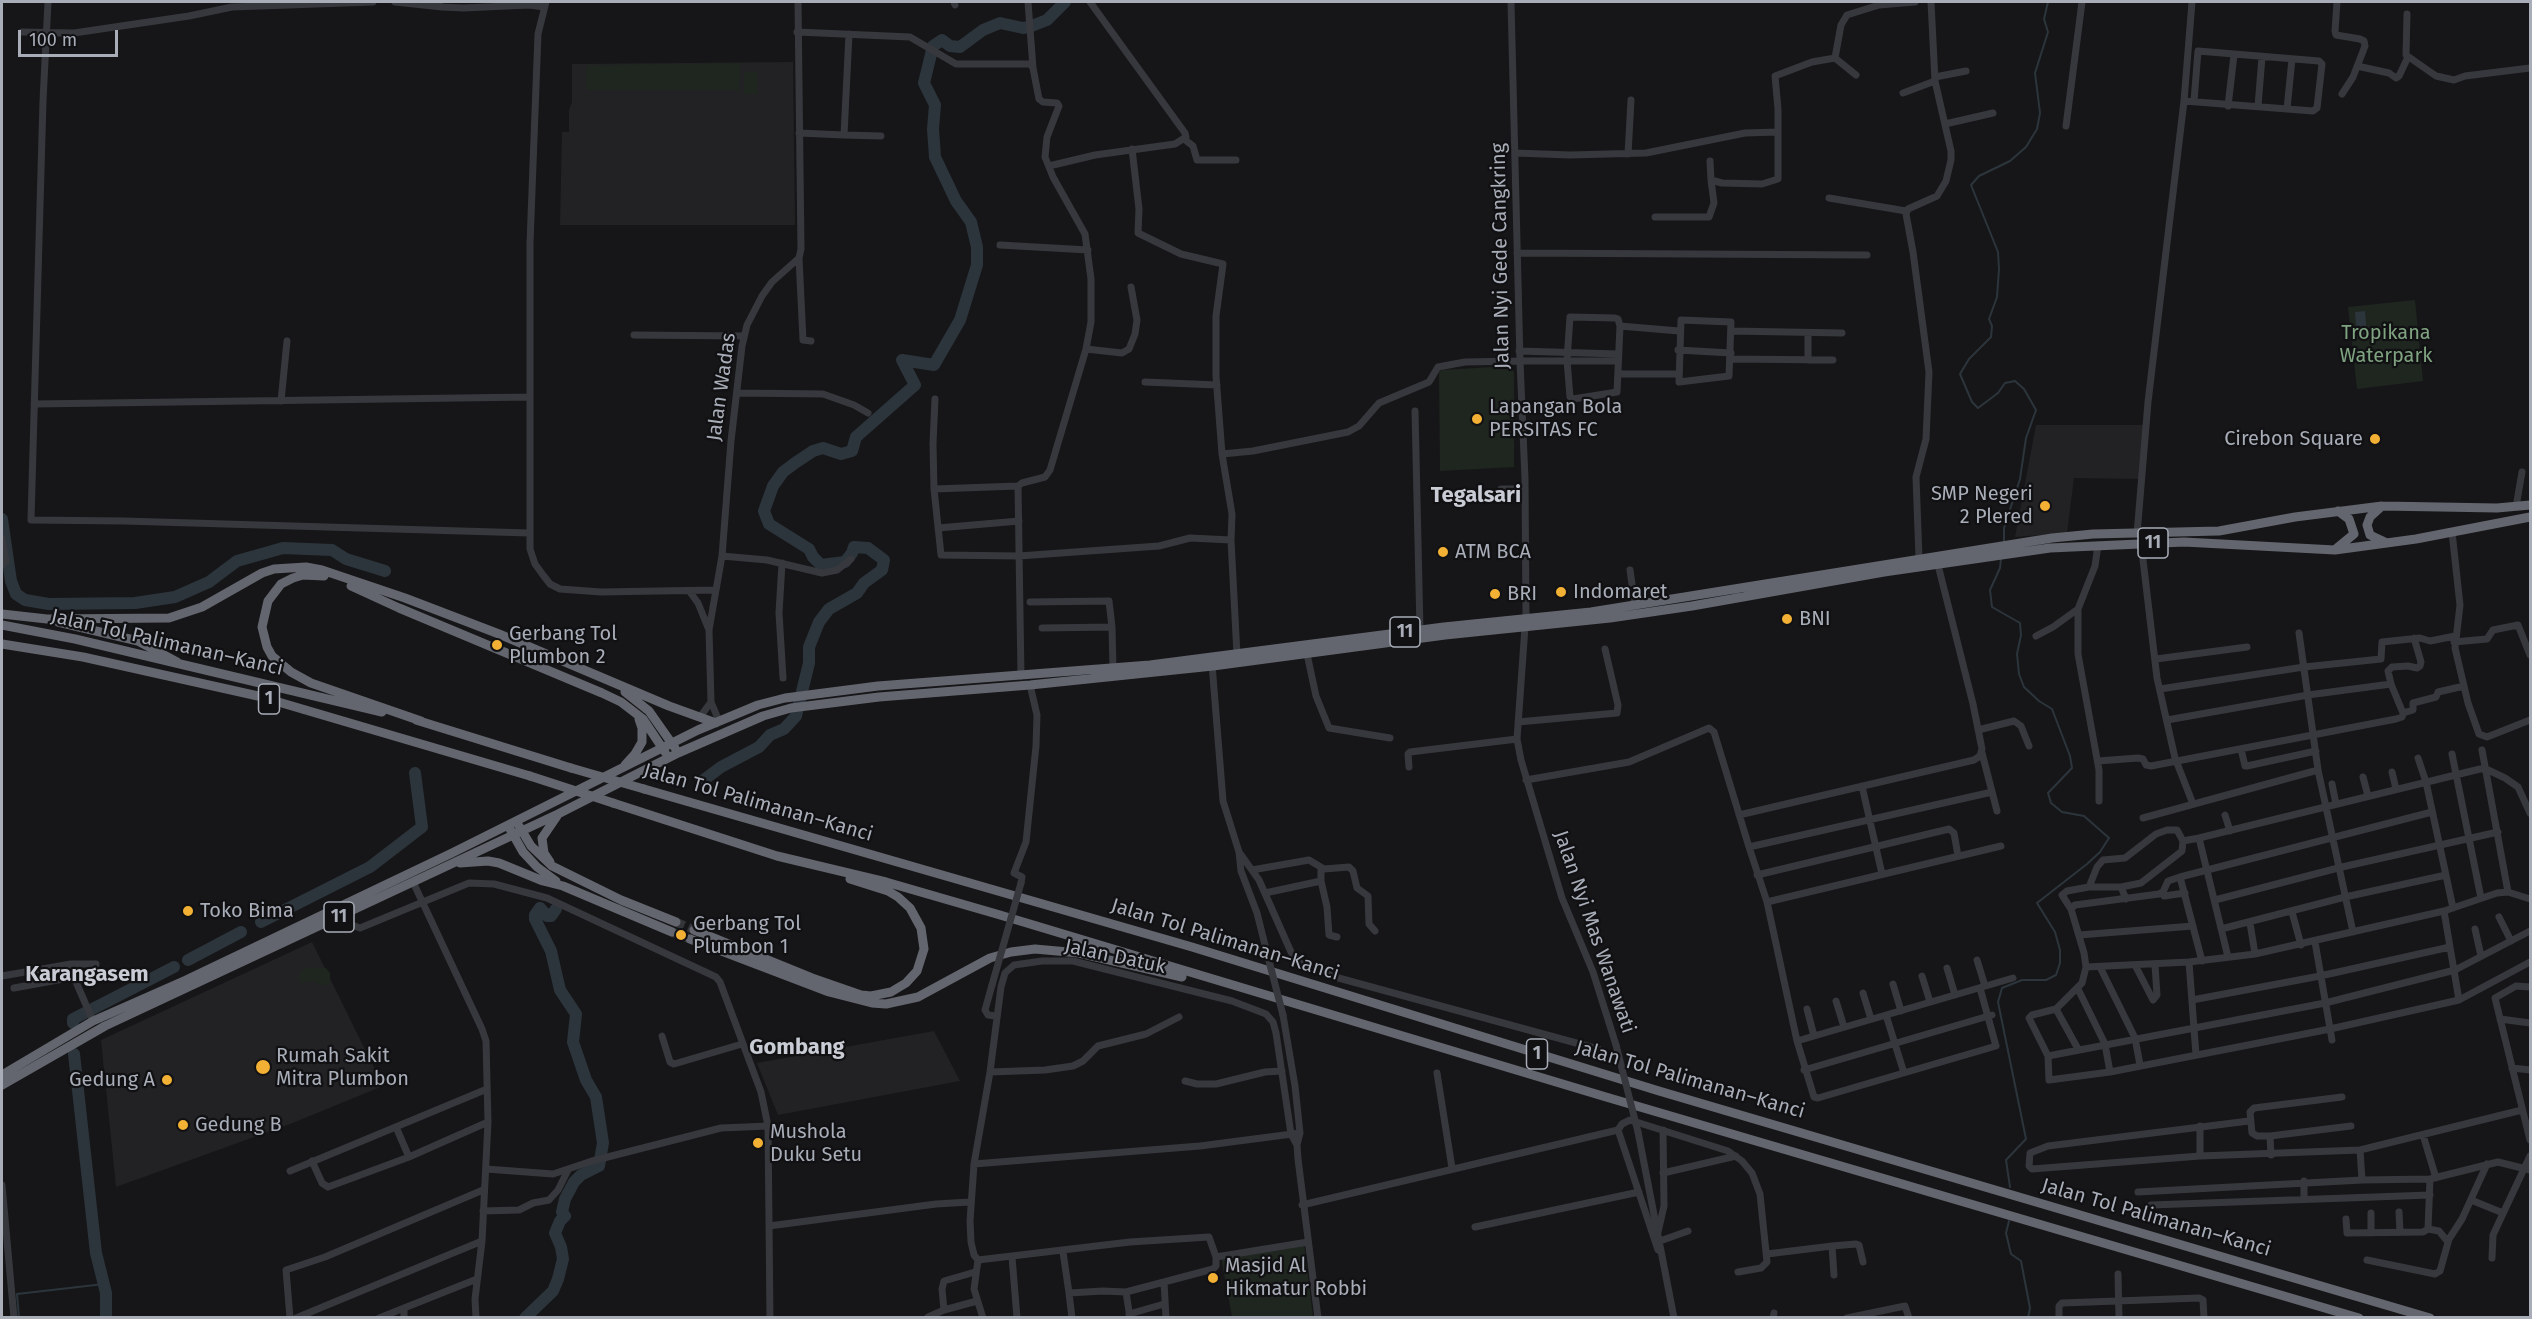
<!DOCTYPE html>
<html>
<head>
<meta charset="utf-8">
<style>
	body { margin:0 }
	#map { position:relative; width:2532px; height:1319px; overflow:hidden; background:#161618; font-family:"Fira Sans",sans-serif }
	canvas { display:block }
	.frame { position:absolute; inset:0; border:3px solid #a8adb8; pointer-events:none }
	.scale { position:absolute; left:18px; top:30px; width:100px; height:27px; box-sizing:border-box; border:3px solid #a8adb8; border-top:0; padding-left:8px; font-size:18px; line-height:21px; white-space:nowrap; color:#a8adb8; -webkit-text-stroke:4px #111113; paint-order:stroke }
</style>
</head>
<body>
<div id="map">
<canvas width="2532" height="1319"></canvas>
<div class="frame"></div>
<div class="scale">100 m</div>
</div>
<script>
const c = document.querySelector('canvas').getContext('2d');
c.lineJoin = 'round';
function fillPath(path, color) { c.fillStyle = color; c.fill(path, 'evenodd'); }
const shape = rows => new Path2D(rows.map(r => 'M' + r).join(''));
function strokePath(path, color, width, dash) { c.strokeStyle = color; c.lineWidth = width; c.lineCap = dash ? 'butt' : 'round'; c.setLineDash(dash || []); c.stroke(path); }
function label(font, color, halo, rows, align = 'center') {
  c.font = font + ' "Fira Sans",sans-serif'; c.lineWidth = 4.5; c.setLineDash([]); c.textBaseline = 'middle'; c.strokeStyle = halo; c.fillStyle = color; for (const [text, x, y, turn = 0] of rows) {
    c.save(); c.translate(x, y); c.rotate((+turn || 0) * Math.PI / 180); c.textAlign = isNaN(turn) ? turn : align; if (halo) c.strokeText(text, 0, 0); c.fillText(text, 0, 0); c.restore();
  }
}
fillPath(shape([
	[793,62,795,225,560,225,562,132,569,132,569,110,572,102,572,64],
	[2036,425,2144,425,2140,479,2074,478,2067,533,2015,537],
	[312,942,383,1086,290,1124,116,1187,101,1040],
	[934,1031,960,1081,778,1115,757,1063]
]), '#222225');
fillPath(shape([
	[740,63,739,90,586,90,587,65],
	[744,72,757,72,757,94,744,94],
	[2415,300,2423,381,2357,389,2348,307],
	[1510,366,1514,372,1514,467,1440,471,1439,372,1442,370],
	[305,968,326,968,330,973,330,983,323,986,311,981,302,983,299,979,300,972],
	[1304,1243,1313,1317,1232,1317,1221,1257]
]), '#1e261f');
fillPath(shape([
	[2365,311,2367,336,2357,337,2355,312]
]), '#2c353c');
strokePath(shape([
	[2004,544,2004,528,2020,479,2026,438,2036,410,2024,389,2015,381,2005,383,1998,393,1978,408,1972,402,1960,374,1969,359,1991,337,1992,326,1989,319,1997,297,1999,269,1998,252,1971,185,1979,176,2010,161,2026,147,2037,129,2040,113,2035,73,2048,32,2044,19,2048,2],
	[2001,558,2000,568,1990,590,1992,607,2020,623,2021,635,2017,654,2019,674,2024,687,2039,701,2052,709,2070,756,2072,768,2048,793,2051,803,2062,812,2084,816,2109,838,2100,852,2087,864,2037,903,2055,932,2060,950,2060,963,2056,975,2046,980,2022,980,2002,988,1998,1002,2026,1139,2006,1160,2010,1187],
	[2009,1221,2006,1233,2011,1254,2021,1261,2030,1308,2028,1318],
	[19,1318,17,1294,104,1284]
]), '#2c353c', 2);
strokePath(shape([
	[2,519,11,581,16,594,25,600,49,604,135,603,175,597,209,582,237,561,283,548,332,550,346,559,385,571],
	[701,782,721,767,759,747,770,735,784,729,796,716,809,663,809,647,819,622,829,609,857,593,864,583,882,570,884,560,868,548,854,547,852,553,845,562,821,565,813,557,809,549,769,524,764,511,773,486,783,472,795,463,813,451,823,448,841,454,852,451,856,437,915,385,902,360,934,365,960,320,977,265,977,247,971,222,956,201,935,157,933,129,935,105,924,83,933,46,942,40,950,46,960,47,983,30,1000,23,1023,28,1029,27,1047,20,1065,2],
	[261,922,370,867,422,827,415,773],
	[188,960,241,932],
	[73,1023,73,1019,174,967],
	[74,1054,96,1253,106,1293,106,1318],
	[525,1318,553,1291,558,1279,563,1259,561,1247,555,1233,560,1221,565,1216,562,1212,565,1199,574,1182,581,1175,599,1166,603,1143,596,1097,586,1080,573,1042,576,1014,560,990,551,951,535,919,535,915,540,908,547,916,551,916,556,909]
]), '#2c353c', 12);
strokePath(shape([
	[676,922,694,930],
	[672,932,690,939]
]), '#333438', 9, [9, 4.5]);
strokePath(shape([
	[48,2,43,101,31,520,124,521,529,533],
	[395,2,442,7],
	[436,2,442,7,463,8,529,5,544,7],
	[546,2,538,34,530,243,530,549,535,564,543,575,550,584,560,589,601,592,716,590],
	[954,2,955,5],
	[1028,2,1033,68],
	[1511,2,1520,361,1525,479,1526,618],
	[2337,2,2335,31,2336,35,2360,39,2364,41,2365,46,2353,77,2342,94],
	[2407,14,2406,55,2436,76,2454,80,2465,76,2530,68],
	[22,32,74,33,189,16,232,7,373,2],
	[797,32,910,37,956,64,1030,64,1033,68,1039,99,1043,102,1057,103,1059,106,1047,137,1045,157,1053,177,1085,234,1091,279,1091,322,1086,349,1050,470,1045,477,1022,483,1018,486,1021,676],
	[1835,58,1856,75],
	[2357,66,2389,73,2396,78,2399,76,2408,57],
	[1935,77,1966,71],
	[1903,93,1935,81],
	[2184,101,2313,111,2317,108,2322,64,2319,61,2198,51,2194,101],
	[2228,106,2234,55],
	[2258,106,2262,57],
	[2287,109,2292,59],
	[1945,124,1993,113],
	[2066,126,2082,2],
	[799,133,844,135,849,34],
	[844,135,881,136],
	[1184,139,1193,146,1197,160,1236,160],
	[1132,149,1139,209,1138,233,1181,254,1223,264,1216,316,1216,376,1222,454,1232,514,1231,540,1237,655],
	[1515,153,1570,155,1646,153,1745,133,1778,132],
	[1628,154,1631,100],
	[1710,161,1711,180,1722,183,1762,184,1778,179,1778,109,1775,76,1812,62,1835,58,1841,25,1847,15,1879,5,1915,2],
	[1049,166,1095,155,1175,144,1186,137,1185,133,1090,2],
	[1829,198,1906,211],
	[1655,217,1709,217,1714,203,1711,180],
	[1000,245,1088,250],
	[1517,253,1867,255],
	[799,258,803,340,811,341],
	[1681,320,1731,322,1729,376,1679,382,1681,320],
	[1620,326,1618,319,1615,318,1570,317,1567,360,1570,397,1573,399,1617,392,1620,326,1679,331],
	[1732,331,1842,333],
	[1808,333,1808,360],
	[634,335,744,336],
	[1086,349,1122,353,1129,349,1135,334,1137,320,1131,287],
	[1678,350,1731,353],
	[1519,351,1618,354],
	[1731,359,1833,360],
	[1619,374,1677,374],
	[1145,382,1217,385],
	[738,393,823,394,854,405,868,413],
	[935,399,933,444,934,489,941,555,1019,556,1159,546,1190,538,1231,540],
	[281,401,287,341],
	[34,404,530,397],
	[1415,411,1420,630],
	[1222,454,1253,451,1348,432,1359,426,1379,403,1429,382,1438,367,1465,362,1520,361,1618,361],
	[934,489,1018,486],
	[1501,489,1525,489],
	[2516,507,2522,472],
	[938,528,1019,521],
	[2452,532,2460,605,2455,648,2468,703,2479,734,2487,737,2530,720],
	[2137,534,2148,402,2184,101,2192,2],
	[2,538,6,561,2,565],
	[2141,543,2157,678,2175,758,2193,804],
	[722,556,767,560,822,573,837,570,851,559],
	[1919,558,1916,477,1926,439,1929,372,1913,252,1906,214,1908,209,1937,196,1946,181,1951,160,1951,151,1935,81,1931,2],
	[782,563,779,613,783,678],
	[1630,570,1635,606],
	[690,592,698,603,709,630],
	[1030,602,1109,601,1112,627,1113,668],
	[2078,609,2078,654,2099,770,2099,801],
	[1525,627,1517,739,1521,760,1562,898,1593,972,1616,1045],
	[1042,628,1112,627],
	[2299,633,2318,770,2353,932],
	[2036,636,2053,627,2078,609,2095,566,2098,545],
	[2454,642,2487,639,2493,630,2518,625,2530,655],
	[1307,654,1316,696,1329,728,1390,738],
	[2156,659,2247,647],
	[1212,664,1223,801,1239,852,1241,871,1257,913,1268,957],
	[2391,684,2388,671,2392,667,2408,666,2417,668,2420,666,2421,662,2414,638],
	[2160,689,2304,667,2381,659,2382,642,2420,638,2430,641,2455,636],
	[700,717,711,702],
	[2167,720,2308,695,2391,684,2403,713,2413,710,2413,703,2436,697,2438,692,2464,686],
	[719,721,711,702,709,630,722,556,731,441,742,346,747,325,762,296,772,282,799,258,801,249,798,2],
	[1518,722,1617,713,1618,705,1605,649],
	[1978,730,2014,721,2021,726,2029,746],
	[2241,749,2245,766,2247,766,2316,751],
	[2482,750,2508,892],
	[1982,753,1997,811],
	[2452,754,2481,898],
	[2418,758,2426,782,2453,908],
	[2098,761,2138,758,2143,759,2146,765,2151,766,2396,719,2402,717,2404,712],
	[1409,767,1408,754,1410,752,1517,739],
	[2392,772,2396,789],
	[2363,777,2368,796],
	[1526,780,1629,762,1709,728,1714,732,1749,847,1992,792],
	[2332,784,2336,804],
	[1862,786,1882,874],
	[1739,815,1974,760,1980,756,1982,749,1973,704,1938,565],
	[2225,815,2230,831],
	[2143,818,2318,770],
	[2199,838,2228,957],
	[1749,847,1767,902,2001,846],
	[1239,852,1259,880,1291,952,1300,963,1335,977,1598,1049],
	[1252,870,1309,860,1324,869,1349,867,1353,871,1357,888,1368,896,1369,924,1375,931],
	[1757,875,1949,829,1954,833,1958,856],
	[2180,877,2202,961],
	[1321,881,1327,907,1329,935,1337,937],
	[413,882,482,1029,486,1041,488,1122,482,1241,475,1299,476,1318],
	[1021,883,1022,877,1014,873,1026,842,1036,746,1037,715,1030,685],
	[2089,887,2067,891,2062,895,2071,909,2084,953,2086,967,2082,983,2056,1009,2032,1015,2029,1018,2048,1056,2049,1080,2110,1072,2330,1029,2459,1000,2530,962],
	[2121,887,2141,883,2182,851,2183,841],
	[1265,893,1321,881,1321,868],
	[2162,893,2164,896,2185,893],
	[2126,899,2121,887,2089,887,2097,867,2103,860,2125,858,2156,834,2167,830,2177,830,2183,841,2199,838,2480,769,2486,769,2505,778,2518,787,2530,813],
	[2215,900,2342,867,2498,832],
	[1767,902,1797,1041,1814,1097,1818,1098,1996,1046,1980,988],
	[2071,909,2075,905,2159,894,2163,892,2168,881,2180,877,2432,812],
	[2292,912,2301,945],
	[344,915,352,925,360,928,469,883,494,884,547,898,716,977,720,982,761,1092,768,1126,770,1318],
	[2499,917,2511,941],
	[2250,923,2255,954],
	[2221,929,2345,897,2446,875],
	[2475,929,2481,956],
	[2079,935,2193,926],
	[2315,942,2332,1040],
	[2450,947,2459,1000],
	[1977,960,1985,986],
	[2189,962,2196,1055],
	[71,964,76,982,93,1021],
	[2135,965,2153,1000,2157,995,2155,965],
	[2086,967,2189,962,2255,954,2444,911,2497,893,2508,892,2530,899],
	[2100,967,2135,1038,2140,1065],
	[1947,968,1955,995],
	[2,976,71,964,96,964],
	[1922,976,1930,1002],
	[1893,984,1901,1011],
	[992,985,985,1010,988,1015,996,1016],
	[2530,987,2516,986,2495,998,2530,1140],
	[14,988,74,977],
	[2078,989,2105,1044,2110,1072],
	[1863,993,1871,1019],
	[2192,1000,2320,976,2450,947,2444,911],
	[1836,1001,1844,1027],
	[1807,1009,1814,1036],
	[2056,1009,2078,1049],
	[1283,1015,1295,1086,1300,1133,1297,1145,1298,1159,1318,1318],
	[1886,1015,1904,1073],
	[2500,1019,2530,1023],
	[662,1036,670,1062,674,1064,742,1044],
	[1797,1041,2013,978],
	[2048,1056,2325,1003,2455,970,2530,931],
	[2512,1068,2530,1070],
	[1804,1070,1992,1015],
	[990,1072,1045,1070,1073,1066,1083,1061,1098,1046,1146,1034,1179,1017],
	[1437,1073,1452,1168],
	[1185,1081,1197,1084,1216,1084,1265,1072,1282,1071],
	[2342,1097,2254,1108,2250,1112,2252,1133,2257,1136,2270,1136,2351,1126],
	[2249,1121,2048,1146,2030,1153,2029,1166,2032,1169,2200,1156,2360,1150,2522,1110],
	[2200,1126,2200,1156],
	[396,1127,409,1157],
	[1618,1130,1658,1250],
	[1638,1132,1674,1318],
	[2423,1135,2436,1178],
	[2270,1136,2271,1155],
	[2360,1150,2362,1180,2430,1179,2498,1162,2530,1170],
	[312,1161,322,1183,328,1187,409,1157,488,1122],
	[974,1164,1200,1146,1300,1133],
	[486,1169,553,1174,592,1161,721,1128,768,1126],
	[290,1171,487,1089],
	[1663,1173,1736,1156],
	[2304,1181,2304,1198],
	[2,1185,14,1318],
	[2138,1192,2362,1180],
	[2471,1200,2503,1213],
	[1302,1205,1618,1130,1622,1124,1630,1120,1728,1151,1742,1161,1752,1173,1760,1194,1767,1262,1761,1268,1738,1272],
	[2151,1205,2430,1195],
	[483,1211,519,1210,533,1203,549,1200,558,1190,568,1170],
	[2399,1212,2400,1232],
	[2371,1213,2371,1233],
	[2346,1219,2347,1233,2423,1232,2428,1229,2439,1231,2448,1242],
	[769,1226,936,1204,970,1202],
	[1475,1227,1639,1192],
	[2428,1229,2430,1179],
	[1658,1232,1664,1206,1663,1130],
	[1660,1241,1688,1231],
	[1832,1246,1856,1244,1859,1245,1863,1262],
	[1063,1252,1069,1293,1103,1291,1126,1292,1130,1318],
	[1767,1254,1832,1246,1834,1275],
	[1012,1257,1017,1318],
	[1216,1257,1308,1242],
	[2492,1258,2493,1235,2530,1156],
	[978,1260,974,1255,971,1242,970,1221,974,1164,990,1072,1001,987,1005,973,1014,965,1042,961,1073,961,1232,1001,1266,1014,1273,1022,1276,1033,1291,1134,1297,1145],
	[978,1260,1130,1242,1209,1237,1216,1257,1216,1266,1213,1269,1164,1282,1166,1318],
	[978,1260,974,1289,983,1318],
	[2367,1260,2435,1274,2440,1271,2449,1239,2462,1219,2487,1164],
	[2118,1274,2119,1318],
	[1126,1292,1164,1282],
	[1069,1293,1072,1318],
	[944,1310,942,1289,944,1281,975,1272],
	[1129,1314,1164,1304],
	[928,1317,944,1310,977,1301],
	[290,1318,286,1270,325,1257,483,1190],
	[296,1318,482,1241],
	[379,1318,477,1279],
	[404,1318,404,1308],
	[1773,1318,1774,1313],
	[1847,1318,1905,1306,1909,1318],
	[2059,1318,2059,1306,2062,1303,2199,1298,2203,1300,2204,1318]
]), '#37383d', 7);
strokePath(shape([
	[2382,506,2370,517,2367,525,2370,535,2387,543],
	[2337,548,2354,534,2349,519,2338,511],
	[324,576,303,575,293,578,281,584,268,601,262,627,267,647,272,656,291,672,311,683,421,721],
	[351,586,399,608,602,693,621,702,643,719,665,752],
	[2,614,47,619,169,618,202,607,262,573,274,569,306,567,322,570,405,598,499,634,669,706,716,723],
	[58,622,138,641,177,662],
	[2,625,75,639,382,712],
	[2,644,83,657,258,696,530,776],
	[625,692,649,711,675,748],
	[416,720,571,768],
	[625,765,635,754,642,742,642,728,639,719],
	[644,789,1192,947,1659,1091,2430,1318],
	[613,803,777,856,886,882,1000,915,1606,1097,2359,1318],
	[519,826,531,846,552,866,621,900,676,922],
	[510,829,523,852,537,867,556,881],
	[550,862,544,853,542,838,557,816],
	[460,863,488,861,499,863,543,881,563,886,672,932],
	[694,930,812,978,861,995,871,996,891,992,906,983,917,971,924,949,921,928,910,908,898,897,888,891,850,879],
	[690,939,829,992,872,1003,886,1004,918,997,990,958,1011,952,1035,949,1079,953,1182,977],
	[2,1075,93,1021,186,980,452,853,698,730,758,705,785,698,878,686,1150,665,1444,627,1591,612,2052,538,2093,534,2219,531,2295,517,2382,506,2497,508,2530,505],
	[2,1085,105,1026,558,814,678,753,763,716,791,708,879,697,1030,685,1213,666,1445,635,1610,618,1692,606,1884,572,2050,548,2184,542,2335,550,2416,539,2530,517]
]), '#63666e', 9);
strokePath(shape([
	[1268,957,1283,1015],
	[992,985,1021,883],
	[1616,1045,1638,1132]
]), '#37383d', 7);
strokePath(shape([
	[571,768,644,789],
	[530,776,613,803]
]), '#63666e', 9);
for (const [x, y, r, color] of [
	[1477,419,6,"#f2b134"],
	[2375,439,6,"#f2b134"],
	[2045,506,6,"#f2b134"],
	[1443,552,6,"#f2b134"],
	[1561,592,6,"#f2b134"],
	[1495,594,6,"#f2b134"],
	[1787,619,6,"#f2b134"],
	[497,645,6,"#f2b134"],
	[188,911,6,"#f2b134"],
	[681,935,6,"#f2b134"],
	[263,1067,8,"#f2b134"],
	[167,1080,6,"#f2b134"],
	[183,1125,6,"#f2b134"],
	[758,1143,6,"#f2b134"],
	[1213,1278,6,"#f2b134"]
]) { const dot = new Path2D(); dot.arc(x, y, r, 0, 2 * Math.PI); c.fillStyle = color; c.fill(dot); strokePath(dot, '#111113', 2); }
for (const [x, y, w] of [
	[2153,543,30],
	[1405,632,30],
	[269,699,21],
	[339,917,30],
	[1537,1054,21]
]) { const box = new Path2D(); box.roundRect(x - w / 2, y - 15, w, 30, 4.5); c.fillStyle = '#111113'; c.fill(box); strokePath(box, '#a8adb8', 1.5); }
label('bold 18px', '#a8adb8', null, [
	["11",2153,543],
	["11",1405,632],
	["1",269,699],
	["11",339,917],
	["1",1537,1054]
]);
label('20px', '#a8adb8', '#111113', [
	["Jalan Nyi Gede Cangkring",1501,256,-91],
	["Jalan Wadas",722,387,-82],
	["Jalan Tol Palimanan–Kanci",167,643,13],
	["Jalan Tol Palimanan–Kanci",758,803,16],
	["Jalan Nyi Mas Wanawati",1594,932,71],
	["Jalan Tol Palimanan–Kanci",1225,940,17],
	["Jalan Datuk",1115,957,12],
	["Jalan Tol Palimanan–Kanci",1690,1080,16],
	["Jalan Tol Palimanan–Kanci",2156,1218,16]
]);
label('20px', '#7fa381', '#111113', [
	["Tropikana",2386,333],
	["Waterpark",2386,356]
]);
label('20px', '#a8adb8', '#111113', [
	["Lapangan Bola",1489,407],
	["PERSITAS FC",1489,430],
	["Cirebon Square",2363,439,"right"],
	["SMP Negeri",2033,494,"right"],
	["2 Plered",2033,517,"right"],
	["ATM BCA",1455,552],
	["Indomaret",1573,592],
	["BRI",1507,594],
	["BNI",1799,619],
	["Gerbang Tol",509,634],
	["Plumbon 2",509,657],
	["Toko Bima",200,911],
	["Gerbang Tol",693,924],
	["Plumbon 1",693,947],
	["Rumah Sakit",276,1056],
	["Mitra Plumbon",276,1079],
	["Gedung A",155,1080,"right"],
	["Gedung B",195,1125],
	["Mushola",770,1132],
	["Duku Setu",770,1155],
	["Masjid Al",1225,1266],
	["Hikmatur Robbi",1225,1289]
], 'left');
label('bold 22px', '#c9ccd4', '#111113', [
	["Tegalsari",1476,496],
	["Karangasem",87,975],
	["Gombang",797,1048]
]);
</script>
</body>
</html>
